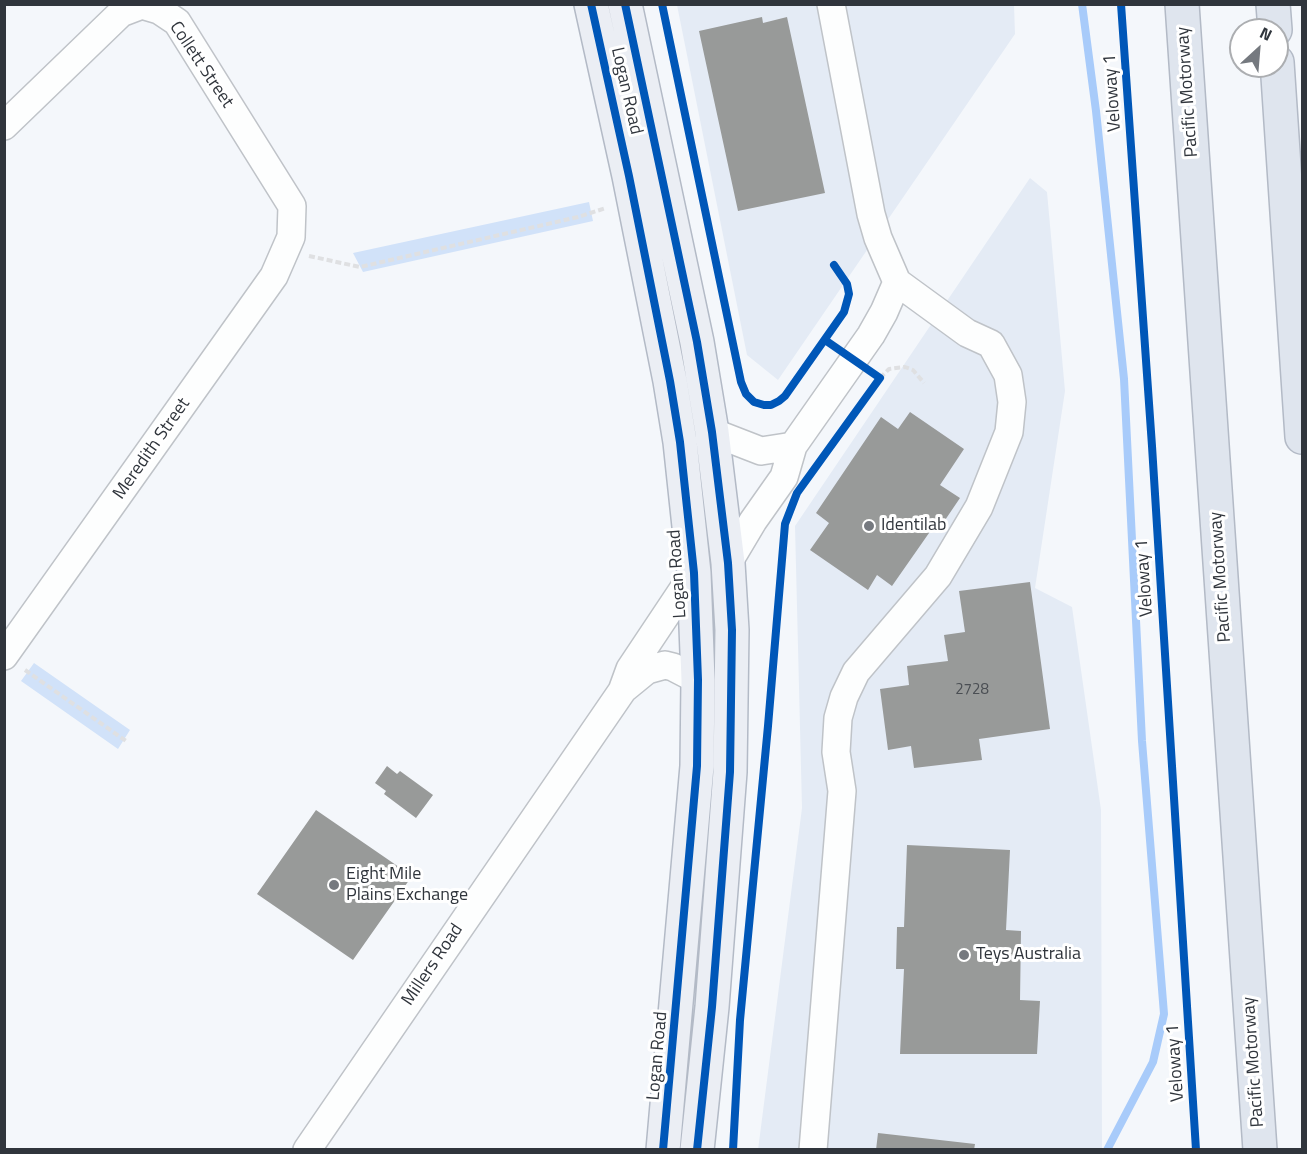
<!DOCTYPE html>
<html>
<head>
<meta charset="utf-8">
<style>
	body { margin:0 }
	#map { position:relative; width:1307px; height:1154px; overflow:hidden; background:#f4f7fb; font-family:"Titillium Web",sans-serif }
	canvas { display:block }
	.frame { position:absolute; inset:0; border:6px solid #30353c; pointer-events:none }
	.north { position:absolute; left:1229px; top:18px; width:60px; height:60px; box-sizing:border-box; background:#fff; border:2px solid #acaeb1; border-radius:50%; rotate:26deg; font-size:16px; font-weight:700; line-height:24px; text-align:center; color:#30353c }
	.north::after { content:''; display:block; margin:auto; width:21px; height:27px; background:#75797f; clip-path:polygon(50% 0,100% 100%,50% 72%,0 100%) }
</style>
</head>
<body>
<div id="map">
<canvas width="1307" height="1154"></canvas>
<div class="frame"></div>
<div class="north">N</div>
</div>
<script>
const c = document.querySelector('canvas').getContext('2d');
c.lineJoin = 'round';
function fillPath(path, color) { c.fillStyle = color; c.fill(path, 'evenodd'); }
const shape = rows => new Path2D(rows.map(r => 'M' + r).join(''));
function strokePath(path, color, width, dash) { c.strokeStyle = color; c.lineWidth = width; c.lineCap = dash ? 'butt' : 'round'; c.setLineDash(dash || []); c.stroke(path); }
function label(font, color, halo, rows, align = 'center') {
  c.font = font + ' "Titillium Web",sans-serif'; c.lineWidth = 6; c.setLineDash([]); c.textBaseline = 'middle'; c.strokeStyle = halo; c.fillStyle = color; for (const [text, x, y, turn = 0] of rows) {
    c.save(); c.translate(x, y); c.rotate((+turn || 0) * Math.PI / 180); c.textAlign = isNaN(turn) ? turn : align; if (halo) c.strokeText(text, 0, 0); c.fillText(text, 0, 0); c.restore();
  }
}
fillPath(shape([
	[677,5,1014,5,1015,34,778,380,747,355],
	[1030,178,1047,192,1065,391,1035,588,1072,607,1101,810,1102,1149,758,1150,802,808,795,526]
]), '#e4ebf5');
fillPath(shape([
	[589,202,593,221,363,272,353,253],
	[34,663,130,730,118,749,21,681]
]), '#d1e2f9');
strokePath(shape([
	[1082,4,1096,111,1124,379,1142,741,1164,1014,1153,1062,1107,1150]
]), '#a8cbfa', 8);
fillPath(shape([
	[762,17,763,23,787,17,825,193,738,211,699,31],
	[910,412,964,449,940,485,960,498,941,526,936,523,892,586,877,575,868,590,810,550,829,523,816,513,881,417,898,429],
	[1030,582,1050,729,979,739,982,760,914,768,911,746,888,750,880,689,909,685,907,666,948,661,944,635,965,632,959,591],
	[387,766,397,774,400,771,433,795,416,818,384,794,386,791,375,783],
	[316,810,412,876,353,960,257,894],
	[907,845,1010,850,1006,930,1021,931,1020,1000,1040,1001,1037,1054,900,1054,904,969,896,969,897,927,904,927],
	[878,1133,975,1144,974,1150,876,1150]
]), '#989a99');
const minor = shape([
	[4,126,121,13,142,5,159,10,177,22,292,206,291,237,274,276,4,656],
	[712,432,761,451,793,446],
	[728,563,753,521,784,477,793,446,871,335,884,312,897,282],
	[625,688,647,670,665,665,673,667,698,680],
	[307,1150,622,691,630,669,694,573],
	[813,1150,842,791,836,752,838,718,844,697,856,672,938,576,979,507,1009,432,1012,402,1008,375,991,344,967,333,897,282,878,238,871,214,831,4]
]);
const major = shape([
	[591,4,629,176,670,381,680,442,694,573,698,680,697,766,663,1150],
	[625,4,697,342,712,432,728,563,732,630,730,772,712,1007,697,1150]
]);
const highway = shape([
	[1182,4,1260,1150],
	[1273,4,1275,30],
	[1277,62,1302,437]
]);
strokePath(minor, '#bfc3c8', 30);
strokePath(major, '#b3bac6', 36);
strokePath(highway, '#b3bac6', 36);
strokePath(shape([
	[309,256,360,267,578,217,606,208],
	[880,378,889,369,905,367,913,370,924,383],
	[25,670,126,741]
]), '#dfe0e2', 4, [6, 3]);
strokePath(minor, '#fdfefe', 27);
strokePath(major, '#ebeef4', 33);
strokePath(highway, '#dfe5ee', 33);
strokePath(shape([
	[591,4,629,176,670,381,680,442,694,573,698,680,697,766,663,1150],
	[625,4,697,342,712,432,728,563,732,630,730,772,712,1007,697,1150],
	[662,4,741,382,746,394,754,402,764,405,771,405,779,401,785,396,844,312,849,294,847,284,834,265],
	[1121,4,1152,446,1196,1150],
	[733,1150,740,1020,768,726,785,524,797,493,880,378,825,340]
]), '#0057b8', 8);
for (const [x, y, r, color] of [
	[869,526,6,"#75797f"],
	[334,885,6,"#75797f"],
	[964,955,6,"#75797f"]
]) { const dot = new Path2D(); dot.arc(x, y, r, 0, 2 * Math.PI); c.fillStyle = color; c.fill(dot); strokePath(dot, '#fff', 2); }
label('15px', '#4a4e53', null, [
	["2728",972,690]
]);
label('18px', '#30353c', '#fff', [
	["Collett Street",201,65,56],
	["Logan Road",626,91,77],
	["Pacific Motorway",1188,92,-94],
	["Veloway 1",1113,93,-94],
	["Meredith Street",152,449,-55],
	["Logan Road",678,574,-94],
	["Pacific Motorway",1221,577,-94],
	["Veloway 1",1145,578,-94],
	["Millers Road",433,965,-56],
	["Logan Road",658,1056,-85],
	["Pacific Motorway",1254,1062,-94],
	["Veloway 1",1176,1063,-94]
]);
label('18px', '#30353c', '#fff', [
	["Identilab",881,526],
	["Eight Mile",346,875],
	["Plains Exchange",346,896],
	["Teys Australia",976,955]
], 'left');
</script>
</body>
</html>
